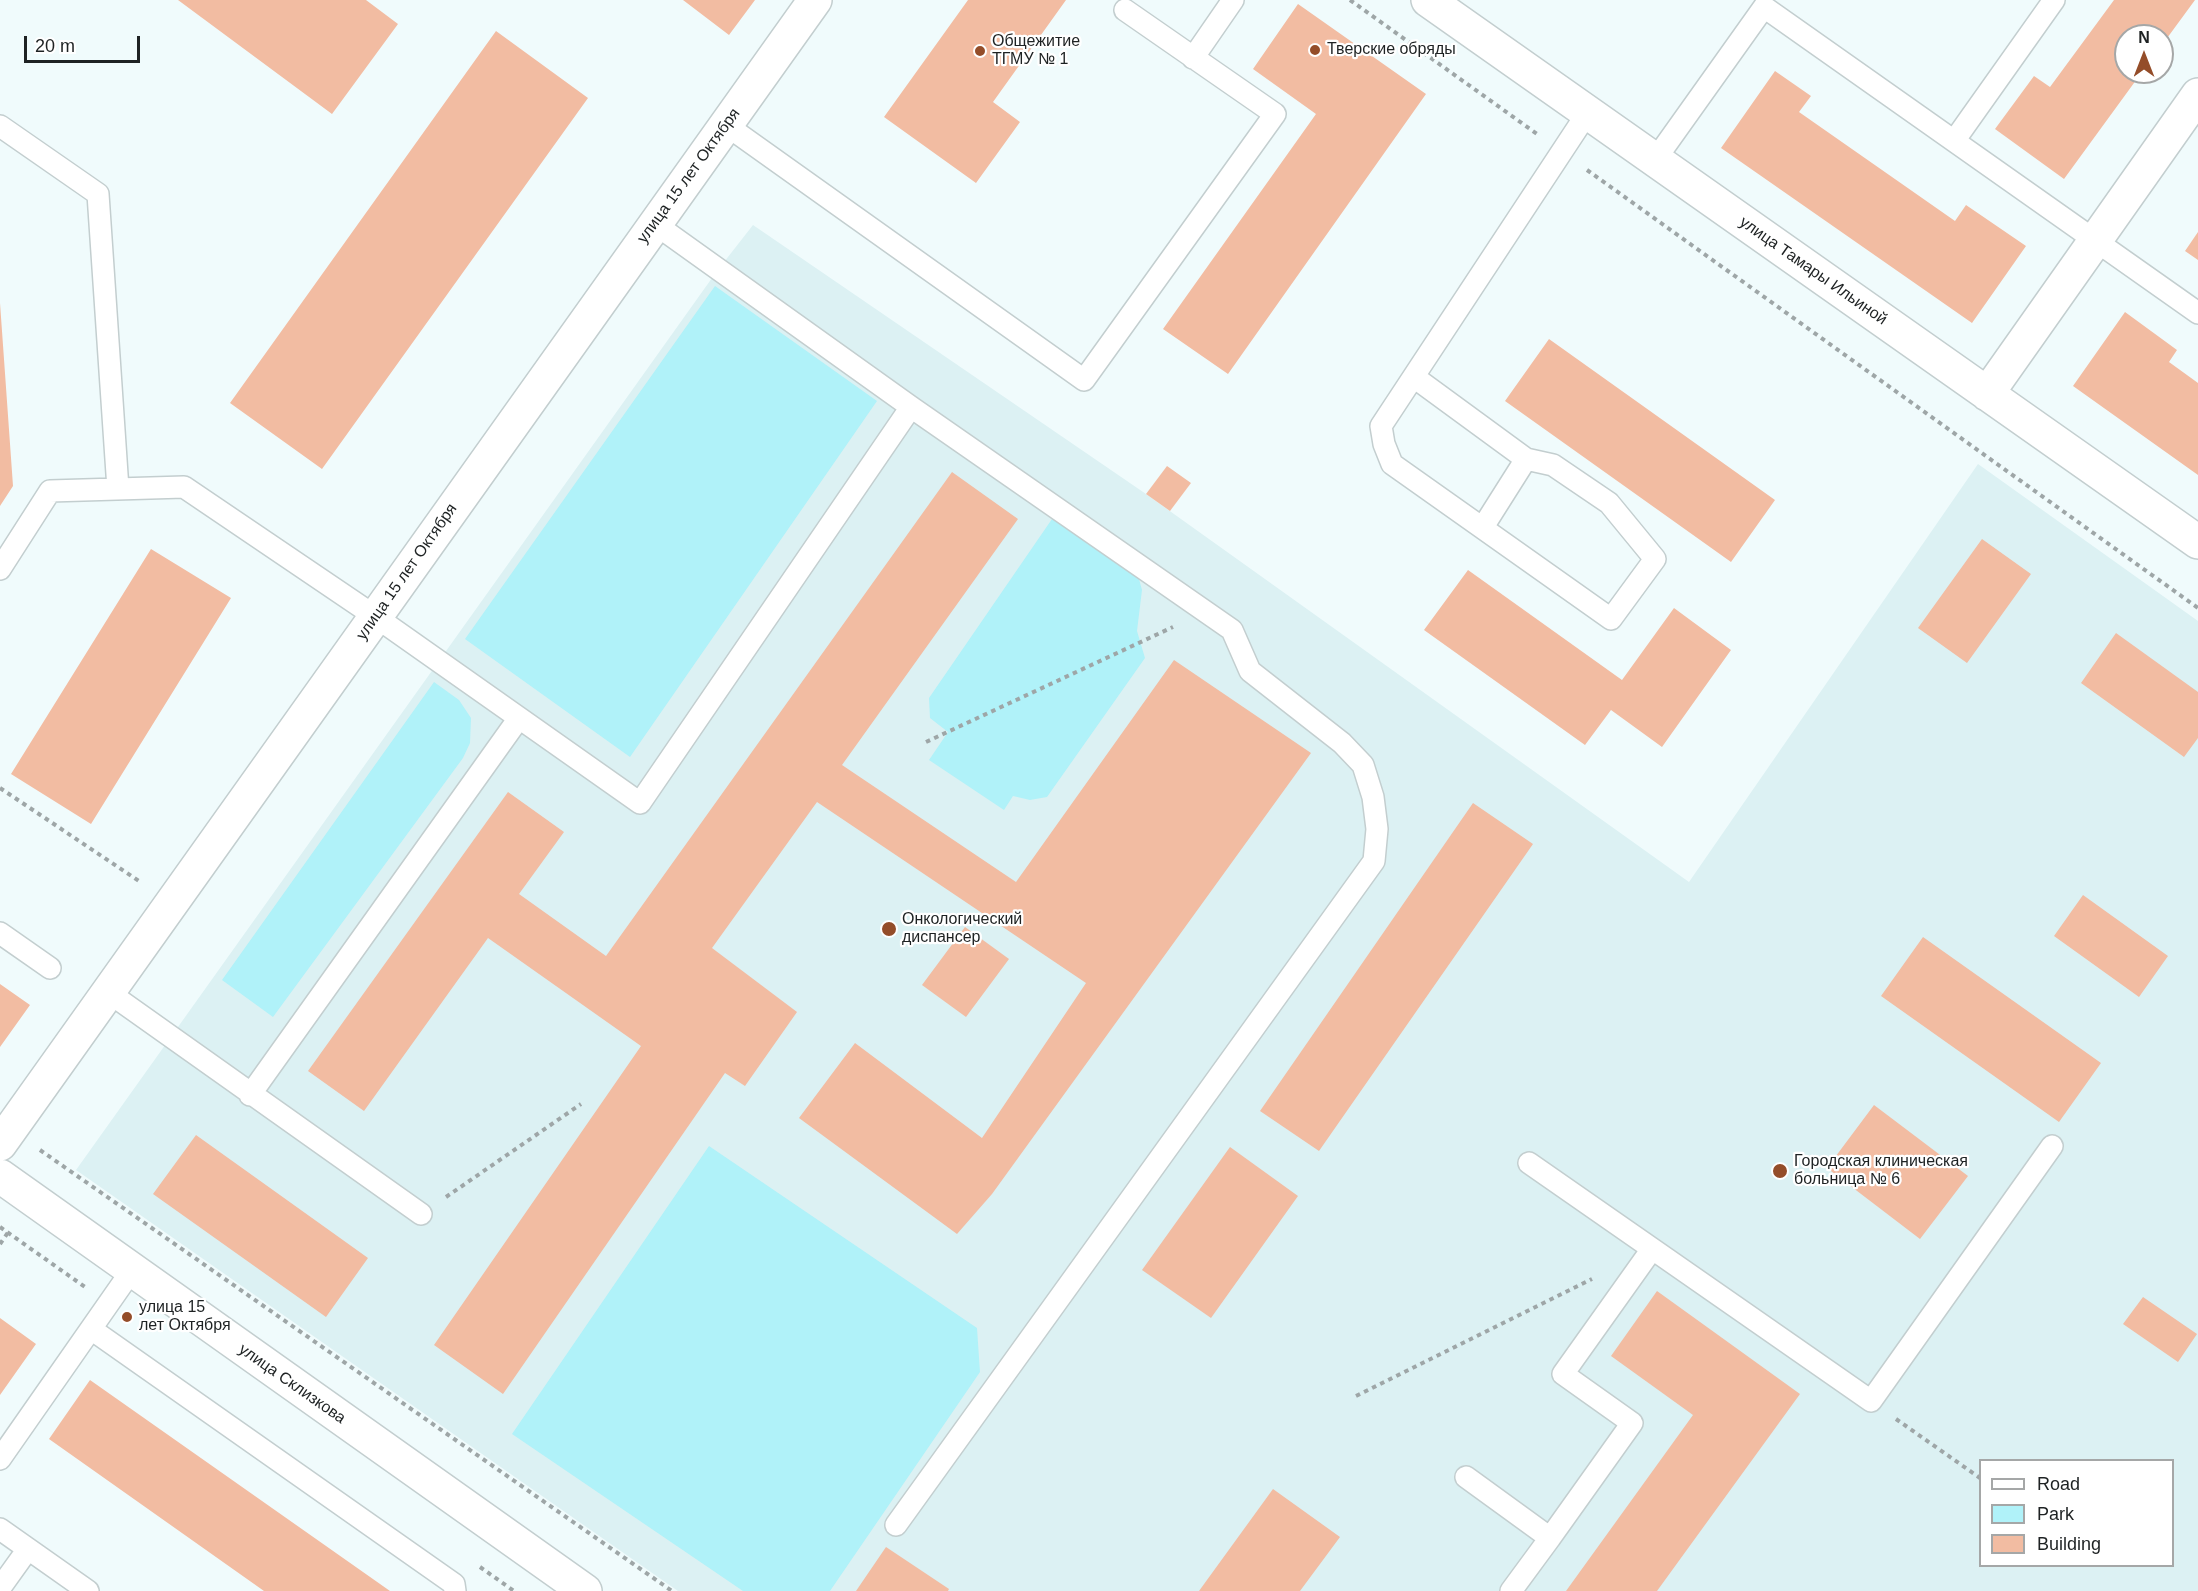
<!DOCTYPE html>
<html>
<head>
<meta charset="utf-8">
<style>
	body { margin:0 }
	#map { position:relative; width:2198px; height:1591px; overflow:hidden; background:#f0fbfc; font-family:Helvetica,sans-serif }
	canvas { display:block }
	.legend { position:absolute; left:1979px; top:1459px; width:195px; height:108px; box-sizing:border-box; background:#fff; border:2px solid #a5a7a7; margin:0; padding:8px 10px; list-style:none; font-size:18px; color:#1e2223 }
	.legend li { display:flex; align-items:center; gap:12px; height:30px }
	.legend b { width:30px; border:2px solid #a5a7a7 }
	.north { position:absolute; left:2114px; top:24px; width:60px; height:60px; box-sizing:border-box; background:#fff; border:2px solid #a5a7a7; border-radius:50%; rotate:0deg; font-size:16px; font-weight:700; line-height:24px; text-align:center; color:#1e2223 }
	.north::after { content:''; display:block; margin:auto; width:21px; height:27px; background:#944d29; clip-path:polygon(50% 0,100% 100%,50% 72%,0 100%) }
	.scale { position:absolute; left:24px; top:36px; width:116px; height:27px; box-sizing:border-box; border:3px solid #1e2223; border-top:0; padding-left:8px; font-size:18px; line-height:21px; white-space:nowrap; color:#1e2223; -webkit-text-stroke:4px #fff; paint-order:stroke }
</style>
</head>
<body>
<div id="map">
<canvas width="2198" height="1591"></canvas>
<ul class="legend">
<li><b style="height:8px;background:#fff"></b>Road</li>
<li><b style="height:16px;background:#b0f2f9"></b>Park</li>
<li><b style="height:16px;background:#f2bca2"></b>Building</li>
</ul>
<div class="north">N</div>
<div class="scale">20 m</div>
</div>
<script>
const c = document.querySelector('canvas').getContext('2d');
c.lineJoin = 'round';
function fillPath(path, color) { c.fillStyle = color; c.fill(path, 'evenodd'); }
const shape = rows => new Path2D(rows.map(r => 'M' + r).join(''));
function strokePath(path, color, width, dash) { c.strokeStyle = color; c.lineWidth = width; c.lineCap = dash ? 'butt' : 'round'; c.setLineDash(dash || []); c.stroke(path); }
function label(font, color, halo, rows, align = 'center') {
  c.font = font + ' Helvetica,sans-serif'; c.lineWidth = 4.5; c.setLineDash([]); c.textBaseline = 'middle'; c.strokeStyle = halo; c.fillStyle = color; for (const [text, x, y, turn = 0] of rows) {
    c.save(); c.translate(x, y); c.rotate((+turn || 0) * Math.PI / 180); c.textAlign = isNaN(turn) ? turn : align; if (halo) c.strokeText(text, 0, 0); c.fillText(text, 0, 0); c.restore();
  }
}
fillPath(shape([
	[753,225,1146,494,1689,882,1978,464,2198,621,2198,1591,678,1591,76,1170,717,271],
	[1980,1460,2172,1460,2172,1566,1980,1566]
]), '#dcf1f3');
fillPath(shape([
	[715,286,877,401,630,757,465,639],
	[1052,519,1131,569,1139,579,1142,590,1137,631,1145,658,1047,797,1030,800,1013,796,1004,810,929,760,948,732,930,718,929,698],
	[434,682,459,700,471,718,470,743,463,758,273,1017,222,980],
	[709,1146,977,1328,980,1372,830,1591,743,1591,512,1434]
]), '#b0f2f9');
fillPath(shape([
	[178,0,366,0,398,24,332,114],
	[683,0,755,0,729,35],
	[968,0,1066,0,993,102,1020,122,976,183,884,117],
	[2114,0,2195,0,2162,45,2162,36,2126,36,2126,72,2142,72,2064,179,1995,129,2034,76,2050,87],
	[1298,4,1426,94,1228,374,1163,329,1316,114,1253,69],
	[496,31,588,98,322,469,230,403],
	[1775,71,1811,96,1799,112,1955,221,1966,205,2026,246,1972,323,1721,148],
	[2198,232,2198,260,2185,251],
	[0,303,13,486,0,506],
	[2125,312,2177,350,2169,362,2198,383,2198,475,2073,386],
	[1549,339,1775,500,1731,562,1505,401],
	[1167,466,1191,483,1170,511,1146,494],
	[952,472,1018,519,842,765,1016,882,1174,660,1311,753,992,1194,957,1234,799,1118,855,1043,982,1138,1086,983,817,802,712,948,797,1012,745,1086,725,1073,503,1394,434,1345,641,1046,488,938,364,1111,308,1071,508,792,564,832,519,894,606,956],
	[1982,539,2031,574,1967,663,1918,628],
	[151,549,231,598,91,824,11,774],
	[1468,570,1622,680,1674,608,1731,650,1662,747,1611,710,1585,745,1424,630],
	[2116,633,2198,692,2198,738,2184,757,2081,683],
	[1473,803,1533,844,1319,1151,1260,1111],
	[2083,895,2168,956,2139,997,2054,936],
	[965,927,1009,959,966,1017,922,985],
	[1923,937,2101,1063,2059,1122,1881,996],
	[0,984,30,1005,0,1047],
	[1874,1105,1968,1176,1920,1239,1827,1168],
	[196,1135,368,1258,326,1317,153,1194],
	[1230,1147,1298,1196,1211,1318,1142,1270],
	[1657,1291,1800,1394,1657,1591,1566,1591,1693,1415,1611,1356],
	[2143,1297,2197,1334,2178,1362,2123,1324],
	[0,1318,36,1344,0,1395],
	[90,1380,390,1591,264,1591,49,1439],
	[1273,1489,1340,1537,1300,1591,1199,1591],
	[886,1547,949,1589,948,1591,856,1591]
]), '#f2bca2');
const service = shape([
	[1193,58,1233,0],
	[726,125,1084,380,1275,114,1125,10],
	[0,126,98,194,118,489],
	[1954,141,2054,0],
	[1655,160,1764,7,2198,313],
	[655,224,911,407,1232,630,1250,671,1342,743,1363,765,1373,797,1377,829,1374,861,896,1525],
	[1414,377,1526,459],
	[1483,527,1526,459,1553,465,1609,503,1655,559,1611,619,1392,464,1384,444,1381,426,1588,112],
	[0,569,50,491,184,487,376,617,640,803,911,407],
	[0,933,50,968],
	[108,992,421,1214],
	[250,1095,519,718],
	[1529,1163,1871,1401,2052,1146],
	[91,1329,454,1584,455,1591],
	[0,1459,132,1270],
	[1466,1477,1550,1538,1511,1591],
	[0,1529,88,1591],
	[1550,1538,1632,1423,1563,1374,1652,1249],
	[0,1588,28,1549]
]);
const minor = shape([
	[1428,0,2198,542],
	[1987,394,2198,95]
]);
const tertiary = shape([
	[0,1144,815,0],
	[0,1176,585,1591]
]);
strokePath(service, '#c3cecf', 24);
strokePath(minor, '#c3cecf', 36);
strokePath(tertiary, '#c3cecf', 36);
strokePath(shape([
	[1350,0,1537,134],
	[1587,170,2198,608],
	[926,742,1173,627],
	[0,788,142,883],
	[40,1150,672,1591],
	[446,1197,581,1104],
	[0,1227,85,1287],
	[0,1244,9,1231],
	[1356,1396,1592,1279],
	[1896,1419,1980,1478],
	[480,1567,514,1591]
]), '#9ea6a7', 4, [4.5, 4.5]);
strokePath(service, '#fff', 21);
strokePath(minor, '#fff', 33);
strokePath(tertiary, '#fff', 33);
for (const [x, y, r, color] of [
	[1315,50,6,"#944d29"],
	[980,51,6,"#944d29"],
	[889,929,8,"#944d29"],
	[1780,1171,8,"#944d29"],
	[127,1317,6,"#944d29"]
]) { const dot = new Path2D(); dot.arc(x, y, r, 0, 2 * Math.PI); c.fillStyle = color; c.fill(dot); strokePath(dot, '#fff', 2); }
label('16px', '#1e2223', '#fff', [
	["Общежитие",992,42],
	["ТГМУ № 1",992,60],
	["Тверские обряды",1327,50],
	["Онкологический",902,920],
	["диспансер",902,938],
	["Городская клиническая",1794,1162],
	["больница № 6",1794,1180],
	["улица 15",139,1308],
	["лет Октября",139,1326]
], 'left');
label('16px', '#1e2223', '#fff', [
	["улица 15 лет Октября",689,176,-54],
	["улица Тамары Ильиной",1813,271,35],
	["улица 15 лет Октября",407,572,-55],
	["улица Склизкова",292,1384,35]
]);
</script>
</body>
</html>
